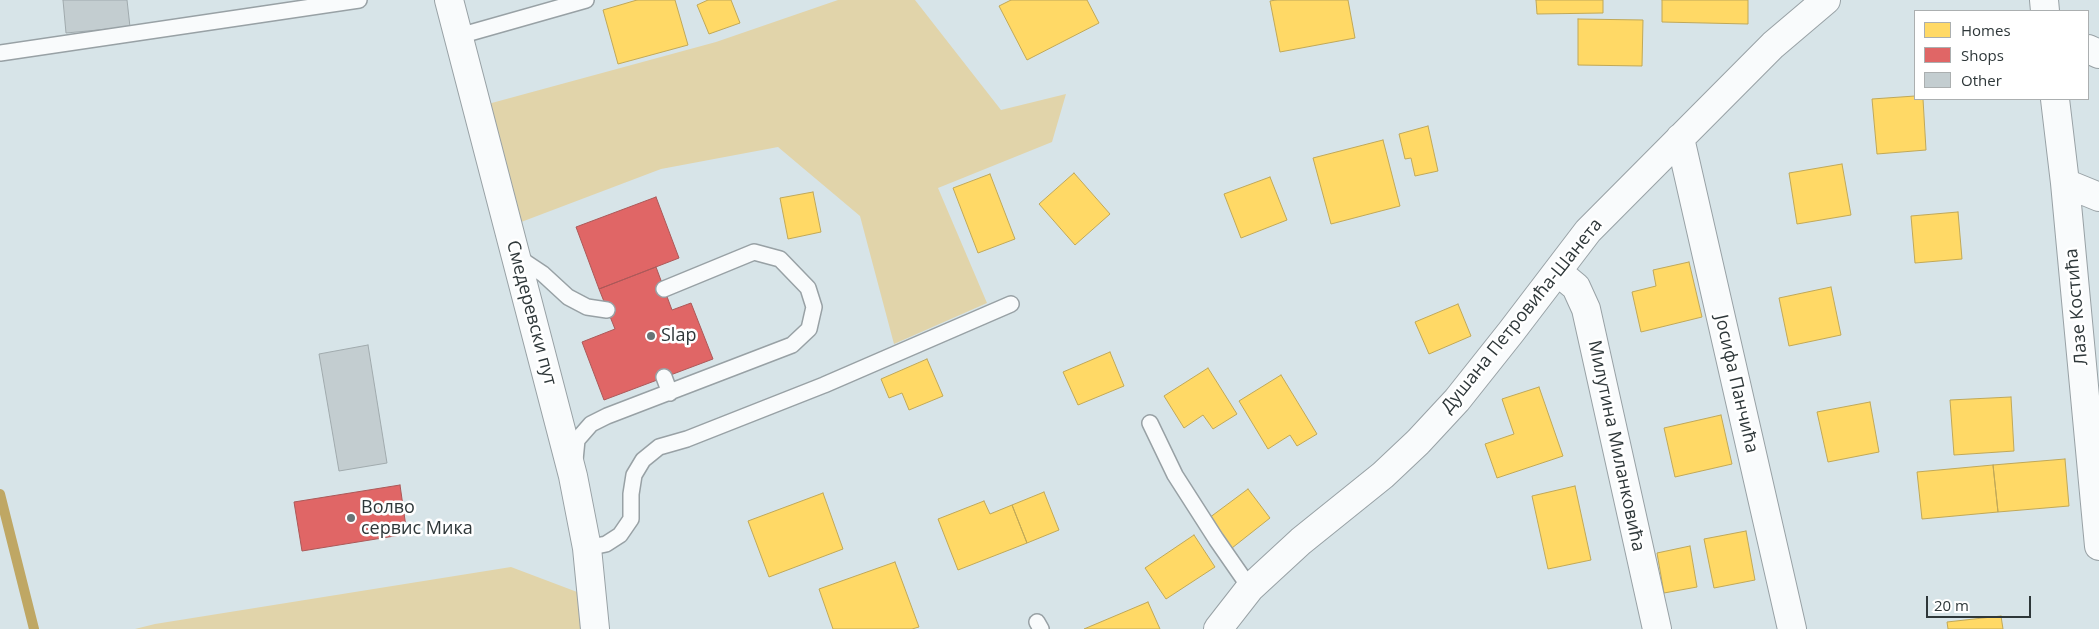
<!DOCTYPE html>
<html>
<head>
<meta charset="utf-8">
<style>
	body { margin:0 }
	#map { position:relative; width:2099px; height:629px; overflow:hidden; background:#d7e4e8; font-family:"Open Sans",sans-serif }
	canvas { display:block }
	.legend { position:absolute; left:1914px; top:10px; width:175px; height:90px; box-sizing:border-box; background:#fff; border:1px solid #abafb0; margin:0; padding:6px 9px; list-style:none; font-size:15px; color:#2e3739 }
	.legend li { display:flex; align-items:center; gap:10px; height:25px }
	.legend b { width:25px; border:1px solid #abafb0 }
	.scale { position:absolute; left:1926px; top:596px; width:105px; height:22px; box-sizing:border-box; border:2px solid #2e3739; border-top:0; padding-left:6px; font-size:15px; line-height:18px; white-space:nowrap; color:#2e3739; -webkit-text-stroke:4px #fff; paint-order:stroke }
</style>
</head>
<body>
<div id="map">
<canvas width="2099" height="629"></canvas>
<ul class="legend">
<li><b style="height:14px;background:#ffd966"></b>Homes</li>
<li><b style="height:14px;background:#e06666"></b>Shops</li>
<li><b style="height:14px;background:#c3cdd0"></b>Other</li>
</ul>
<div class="scale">20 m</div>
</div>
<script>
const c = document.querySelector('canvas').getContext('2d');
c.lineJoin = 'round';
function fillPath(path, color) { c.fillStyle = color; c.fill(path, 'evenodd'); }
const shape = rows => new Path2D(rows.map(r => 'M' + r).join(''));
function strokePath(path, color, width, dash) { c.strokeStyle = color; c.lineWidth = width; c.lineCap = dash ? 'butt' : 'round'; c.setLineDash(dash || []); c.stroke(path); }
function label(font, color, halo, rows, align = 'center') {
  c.font = font + ' "Open Sans",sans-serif'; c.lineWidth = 5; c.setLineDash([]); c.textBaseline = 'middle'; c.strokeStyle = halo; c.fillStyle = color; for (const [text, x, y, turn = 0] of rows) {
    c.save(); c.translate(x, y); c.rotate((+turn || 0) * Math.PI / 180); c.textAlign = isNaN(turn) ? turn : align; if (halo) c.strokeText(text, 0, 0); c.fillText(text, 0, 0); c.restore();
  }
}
fillPath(shape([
	[838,0,915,0,1001,110,1066,94,1052,142,938,188,987,303,894,344,860,216,778,147,661,169,508,227,477,107,716,42],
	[511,567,593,598,595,629,135,629,155,624]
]), '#e1d4aa');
const homes = shape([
	[637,0,675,0,688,45,618,64,603,10,637,0],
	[708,0,731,0,740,23,709,34,697,5,708,0],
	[1011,0,1087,0,1099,23,1027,60,999,6,1011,0],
	[1276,0,1348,0,1355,38,1280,52,1270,1,1276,0],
	[1536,0,1603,0,1603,13,1537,14,1536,0],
	[1662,0,1748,0,1748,24,1662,22,1662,0],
	[1578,19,1643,20,1642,66,1578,65,1578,19],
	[1915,96,1915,99,1923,99,1926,150,1877,154,1872,99,1915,96],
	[1428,126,1438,171,1415,176,1411,158,1405,159,1399,134,1428,126],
	[1383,140,1400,206,1331,224,1313,158,1383,140],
	[1842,164,1851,215,1797,224,1789,173,1842,164],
	[1074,173,1110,214,1075,245,1039,204,1074,173],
	[990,174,1015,239,978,253,953,188,990,174],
	[1270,177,1287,220,1241,238,1224,194,1270,177],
	[813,192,821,232,788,239,780,198,813,192],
	[1958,212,1962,259,1915,263,1911,216,1958,212],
	[1689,262,1702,317,1641,332,1632,292,1656,286,1653,270,1689,262],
	[1831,287,1841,335,1789,346,1779,298,1831,287],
	[1458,304,1471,336,1429,354,1415,322,1458,304],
	[1110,352,1124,386,1078,405,1063,372,1110,352],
	[927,359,943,396,909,410,902,393,889,398,881,379,927,359],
	[1208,368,1237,414,1213,429,1203,415,1184,428,1164,396,1208,368],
	[1281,375,1317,434,1297,446,1290,435,1268,449,1239,401,1281,375],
	[1539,387,1563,456,1497,478,1485,444,1514,434,1502,399,1539,387],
	[2011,397,2014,451,1954,455,1950,400,2011,397],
	[1870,402,1879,452,1828,462,1817,412,1870,402],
	[1721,415,1732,464,1675,477,1664,428,1721,415],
	[2065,459,2069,506,1998,512,1993,465,2065,459],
	[1993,465,1998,512,1922,519,1917,472,1993,465],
	[1575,486,1591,560,1548,569,1532,496,1575,486],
	[1248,489,1270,518,1232,548,1209,518,1248,489],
	[1044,492,1059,530,1027,543,1012,505,1044,492],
	[823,493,843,549,769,577,748,521,823,493],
	[984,501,990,514,1012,505,1027,543,958,570,938,519,984,501],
	[1746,531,1755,580,1714,588,1704,539,1746,531],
	[1194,535,1215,567,1166,599,1145,568,1194,535],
	[1690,546,1697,587,1664,593,1657,553,1690,546],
	[895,562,919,627,912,629,833,629,819,589,895,562],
	[1148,602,1160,629,1084,629,1148,602],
	[2001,616,2003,629,1948,629,1947,622,2001,616]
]);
fillPath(homes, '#ffd966');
strokePath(homes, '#c0a858', 1);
const shops = shape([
	[656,197,679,258,599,289,576,227,656,197],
	[656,267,672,310,691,303,713,359,604,400,582,342,615,329,599,289,656,267],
	[400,485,407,534,302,551,294,502,400,485]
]);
fillPath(shops, '#e06666');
strokePath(shops, '#ab5858', 1);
strokePath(shape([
	[0,494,34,629]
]), '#bfa764', 10);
const building = shape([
	[63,0,127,0,130,27,66,33,63,0],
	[368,345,387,463,339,471,319,354,368,345]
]);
fillPath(building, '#c3cdd0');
strokePath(building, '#a0aaad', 1);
const lane = shape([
	[459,36,586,0],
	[0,53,359,0],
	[516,256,543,274,568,297,587,307,607,310],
	[664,377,670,393],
	[1150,423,1175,475,1216,539,1250,588],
	[575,460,577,440,591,424,607,416,792,345,809,329,814,307,808,288,780,259,754,252,664,289],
	[587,548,606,544,620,535,631,519,631,494,634,475,643,460,659,447,687,439,824,385,1011,304],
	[1037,622,1041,629]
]);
const street = shape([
	[2044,0,2045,11],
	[2088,49,2099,54],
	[2055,99,2065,183,2099,546],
	[1680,138,1792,629],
	[2065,183,2099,197],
	[1558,272,1576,287,1586,309,1657,629],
	[1218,629,1250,588,1301,541,1383,475,1418,442,1457,400,1511,332,1588,231,1773,45,1826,0]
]);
const secondary = shape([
	[449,0,573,476,587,548,595,629]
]);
strokePath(lane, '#98a1a5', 18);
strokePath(street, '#98a1a5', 30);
strokePath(secondary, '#98a1a5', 30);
strokePath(lane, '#f9fbfc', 15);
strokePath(street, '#f9fbfc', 28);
strokePath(secondary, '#f9fbfc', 28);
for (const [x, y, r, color] of [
	[651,336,5,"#697476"],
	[351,518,5,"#697476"]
]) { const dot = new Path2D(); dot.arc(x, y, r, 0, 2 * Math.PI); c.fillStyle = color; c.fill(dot); strokePath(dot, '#fff', 2); }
label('18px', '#2e3739', '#fff', [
	["Лазе Костића",2077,307,-95],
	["Смедеревски пут",531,313,75],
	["Душана Петровића-Шанета",1522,316,-51],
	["Јосифа Панчића",1736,384,77],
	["Милутина Миланковића",1616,446,78]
]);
label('18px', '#2e3739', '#fff', [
	["Slap",661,336],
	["Волво",361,508],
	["сервис Мика",361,529]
], 'left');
</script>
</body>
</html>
